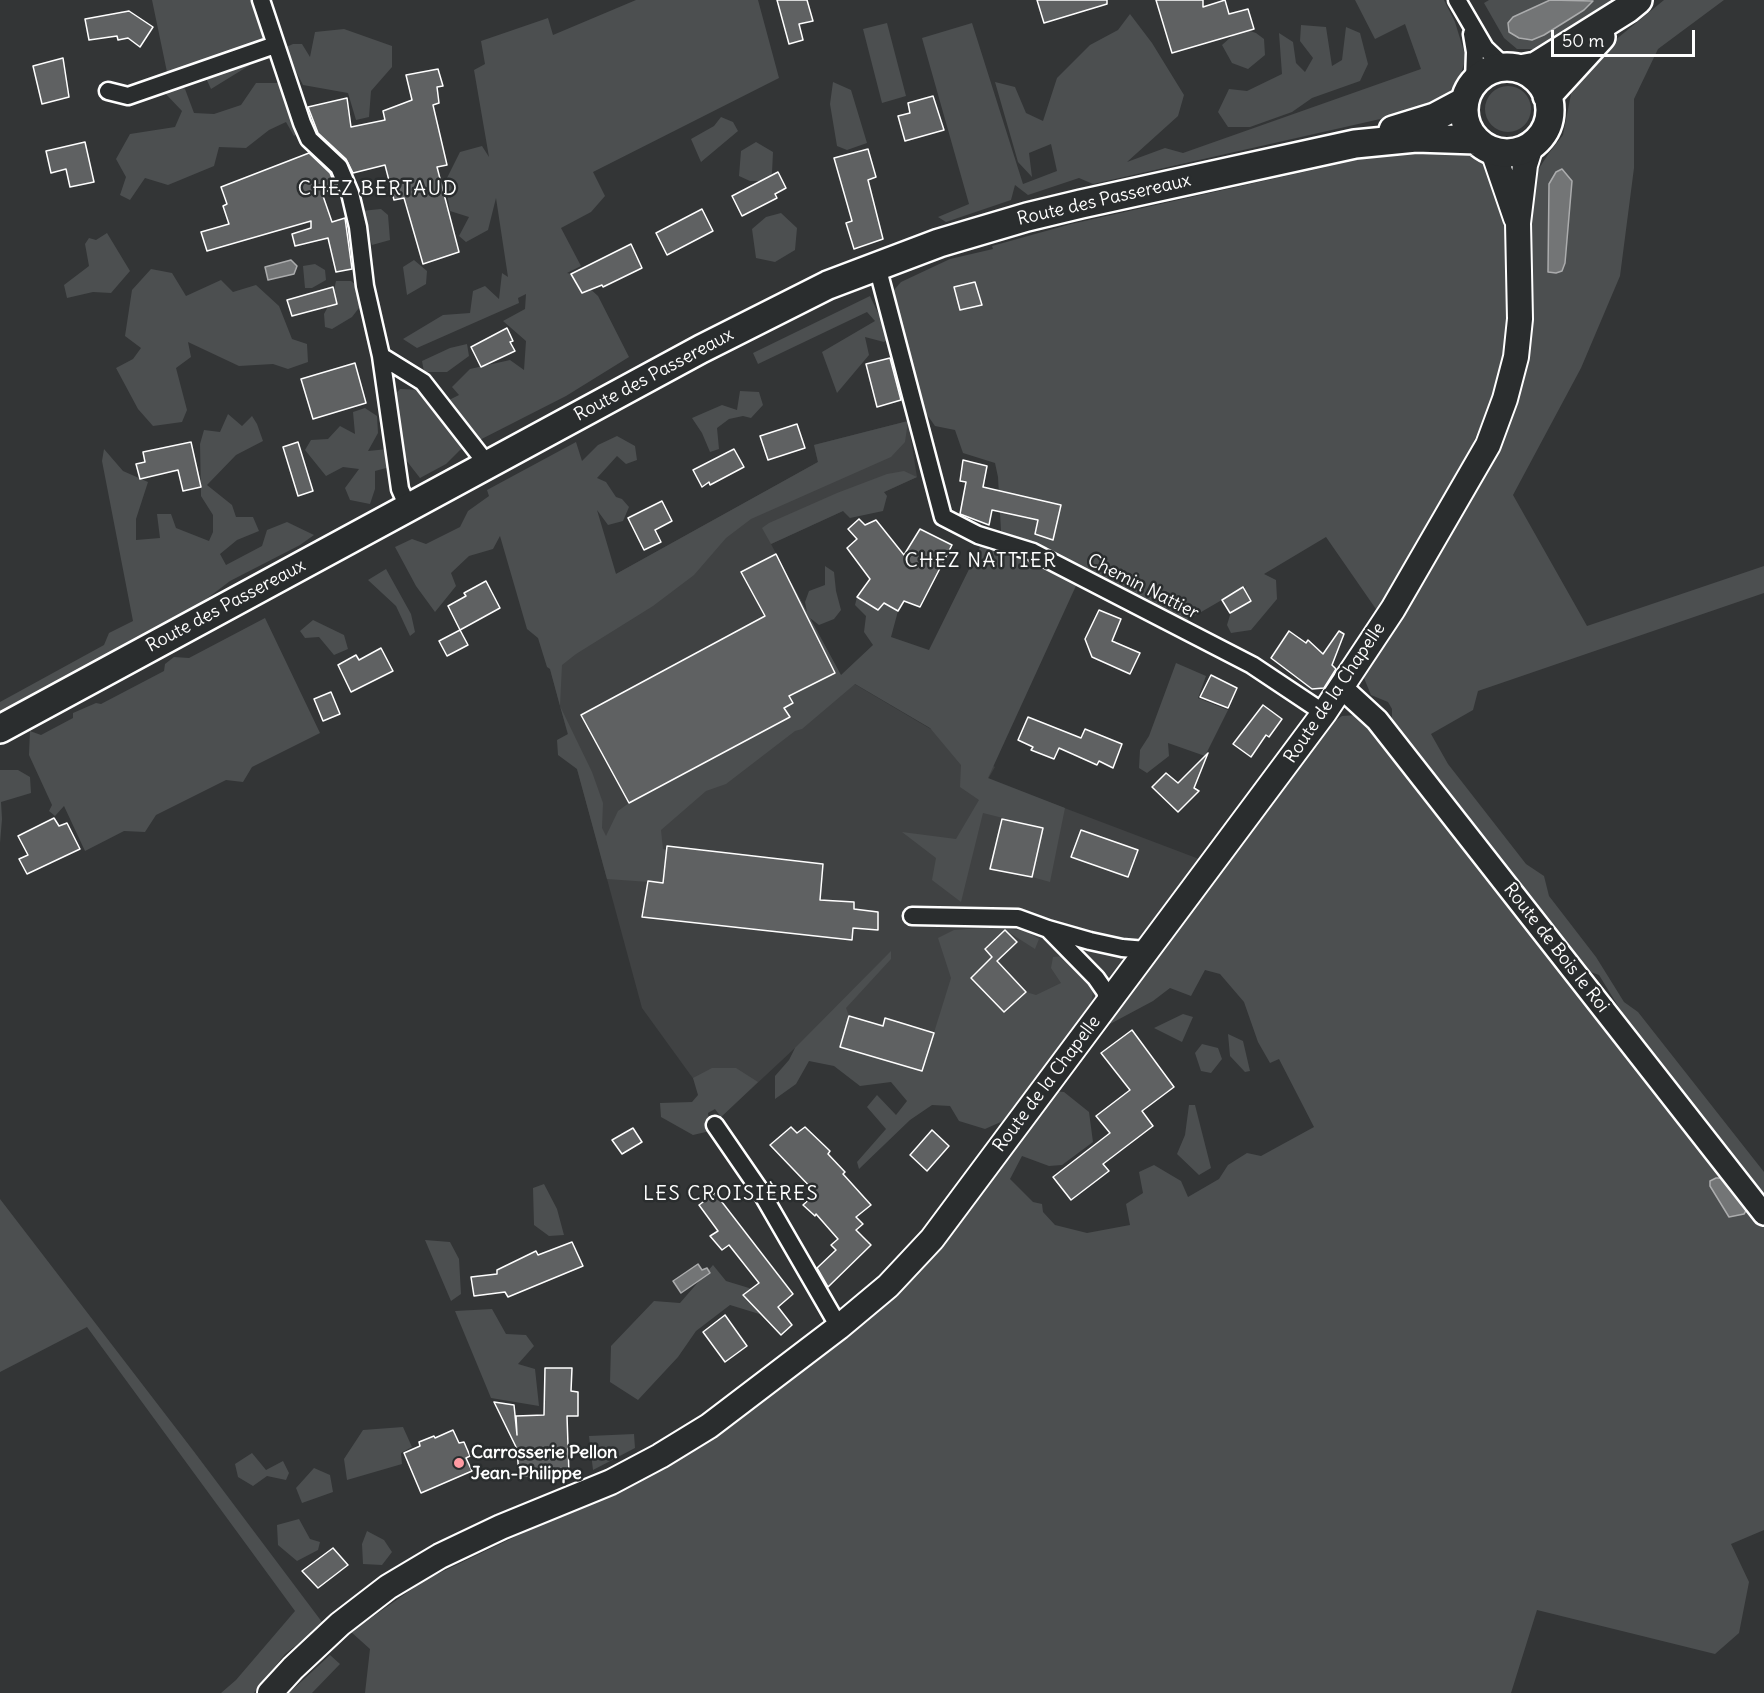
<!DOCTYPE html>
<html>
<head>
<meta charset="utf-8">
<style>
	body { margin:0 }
	#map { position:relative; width:1764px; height:1693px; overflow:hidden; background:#333536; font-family:Delius,sans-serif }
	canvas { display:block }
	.scale { position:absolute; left:1551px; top:30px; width:144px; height:27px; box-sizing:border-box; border:3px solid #fff; border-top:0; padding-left:8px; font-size:18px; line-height:21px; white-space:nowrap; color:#fff; -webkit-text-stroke:4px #2a2d2e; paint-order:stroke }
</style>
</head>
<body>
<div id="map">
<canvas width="1764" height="1693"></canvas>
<div class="scale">50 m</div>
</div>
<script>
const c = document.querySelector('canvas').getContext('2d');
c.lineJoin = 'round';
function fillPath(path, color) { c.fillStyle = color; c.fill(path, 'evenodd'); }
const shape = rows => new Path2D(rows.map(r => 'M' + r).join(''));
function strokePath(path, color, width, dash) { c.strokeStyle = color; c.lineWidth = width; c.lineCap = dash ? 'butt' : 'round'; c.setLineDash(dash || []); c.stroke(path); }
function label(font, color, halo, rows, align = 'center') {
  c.font = font + ' Delius,sans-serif'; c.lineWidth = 5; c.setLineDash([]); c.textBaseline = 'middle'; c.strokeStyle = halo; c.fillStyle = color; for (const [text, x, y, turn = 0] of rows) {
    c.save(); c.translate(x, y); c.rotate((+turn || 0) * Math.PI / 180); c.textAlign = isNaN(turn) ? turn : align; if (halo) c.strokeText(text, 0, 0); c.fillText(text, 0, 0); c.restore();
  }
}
fillPath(shape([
	[908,421,917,477,771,544,841,676,995,767,988,779,1199,859,1003,1121,795,1048,721,1117,642,1008,546,654,616,574,818,462,814,445]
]), '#404243');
fillPath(shape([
	[152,0,253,0,267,39,167,72],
	[636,0,758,0,779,78,593,172,605,196,591,212,561,228,581,266,567,273,575,275,598,296,629,357,566,396,460,450,446,464,420,478,402,455,392,398,400,389,423,390,445,424,447,401,459,395,452,387,470,369,510,360,524,370,526,341,503,321,525,309,526,294,518,298,519,303,417,348,403,339,443,315,470,313,473,291,485,286,499,299,502,273,508,277,496,198,488,230,466,242,459,236,469,217,450,211,445,182,460,152,482,146,489,157,474,70,485,64,481,41,548,18,553,35],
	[1355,0,1444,0,1455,22,1466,58,1461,73,1448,94,1429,108,1093,184,1079,178,1028,195,1015,185,1011,200,946,222,938,217,969,204,922,38,972,23,1023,184,1057,171,1051,144,1029,153,1032,177,1018,162,995,82,1015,87,1026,113,1043,121,1057,78,1090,45,1118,30,1130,14,1152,43,1184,95,1178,116,1127,162,1165,148,1183,153,1421,69,1405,24,1375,39],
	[1489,0,1611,0,1593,16,1539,49,1517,49,1504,38,1484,3],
	[1664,0,1724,0,1658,49,1634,99,1634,168,1620,276,1581,368,1513,495,1587,626,1764,566,1764,593,1478,691,1473,710,1431,734,1448,764,1526,864,1544,876,1549,896,1596,957,1624,1002,1638,1012,1764,1172,1764,1530,1731,1544,1749,1582,1739,1633,1715,1654,1537,1610,1511,1693,365,1693,370,1649,351,1632,425,1580,523,1533,528,1524,670,1458,679,1460,693,1452,696,1445,834,1341,1051,1091,1064,1092,1089,1112,1093,1142,1062,1165,1049,1166,1022,1156,1010,1179,1033,1202,1042,1204,1043,1212,1055,1225,1087,1233,1130,1225,1126,1204,1143,1193,1139,1172,1154,1165,1181,1181,1188,1197,1219,1179,1228,1165,1247,1153,1261,1156,1314,1127,1279,1059,1270,1063,1258,1042,1244,1002,1220,974,1205,970,1191,996,1170,988,1153,1001,1110,1024,1132,987,1332,723,1342,716,1357,715,1392,727,1392,709,1388,702,1371,695,1364,678,1377,648,1495,452,1531,339,1532,288,1528,213,1538,170,1549,153,1563,135,1573,84,1614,41],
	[1476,851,1505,865,1585,970,1599,975,1629,1024,1637,1056],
	[887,23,906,96,882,103,863,29],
	[1301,25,1326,27,1332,66,1342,60,1346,27,1360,33,1368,64,1360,81,1312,98,1292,112,1250,127,1228,127,1218,112,1229,89,1247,91,1282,74,1279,33,1293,42,1296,63,1305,72,1313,58,1300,41],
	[1241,28,1256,33,1264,39,1265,55,1248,69,1232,63,1222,45],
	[344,29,392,46,392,67,371,91,369,117,356,120,348,93,303,85,284,48,293,44,302,44,310,57,315,32],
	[243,61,250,65,211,89,205,76],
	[833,82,851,90,867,143,847,150,837,146,830,104],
	[256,83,278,83,285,94,300,133,294,136,286,122,269,130,246,148,219,147,214,166,168,185,145,178,130,200,120,195,126,177,116,159,130,134,175,127,182,111,163,91,178,84,185,89,194,113,214,114,241,105],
	'1485 109a23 23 0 1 1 46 0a23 23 0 1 1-46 0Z',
	[721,117,733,122,738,131,701,162,691,139,714,126],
	[756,142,773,152,772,173,767,181,750,181,739,176,741,151],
	[1470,147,1491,172,1505,222,1513,320,1491,401,1462,469,1378,612,1326,537,1264,574,1276,580,1277,599,1251,630,1231,633,1227,625,1234,602,1246,586,1177,626,1160,630,1103,594,1080,577,988,778,1065,808,1050,882,1032,877,1043,828,983,813,961,902,932,880,936,858,902,832,956,839,979,800,960,787,961,765,930,728,855,684,802,729,795,731,726,784,706,791,661,830,663,849,667,850,663,883,607,879,577,769,558,755,557,740,568,734,560,706,550,669,547,667,538,638,527,629,500,536,493,549,469,556,451,573,456,586,435,612,416,586,395,547,412,539,426,544,460,527,468,511,489,496,487,490,576,442,582,461,598,445,617,436,635,446,637,460,626,464,617,456,597,478,606,482,616,497,622,499,629,507,623,521,608,525,597,510,616,574,818,462,814,445,908,421,905,442,891,457,751,519,726,538,694,575,653,606,576,654,562,665,560,706,592,772,603,803,602,828,606,836,618,811,629,803,786,712,784,708,793,703,789,696,834,673,776,554,807,612,805,602,809,591,825,585,825,566,834,572,836,591,841,610,834,619,819,625,810,618,841,675,873,645,864,632,866,616,855,605,857,597,878,610,884,603,898,611,891,637,929,650,985,537,1039,556,1049,548,1001,531,998,477,995,463,963,453,955,430,935,426,923,409,893,291,901,282,950,259,993,249,992,246,1071,224,1375,156,1425,148],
	[381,209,388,215,390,240,372,245,361,211],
	[781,213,797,228,795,250,775,262,756,258,752,229,766,217],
	[107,233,130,271,111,293,93,292,67,298,64,285,89,266,85,244,89,238,96,240],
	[414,260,427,271,426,284,407,295,403,267],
	[315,264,325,270,326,280,312,288,305,288,303,266],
	[151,269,172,273,186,296,221,280,233,292,256,285,279,306,292,339,307,344,308,362,288,369,273,364,239,366,188,342,191,357,176,368,187,410,182,422,153,426,138,409,116,368,133,359,141,348,125,336,132,290],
	[336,281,351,281,359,287,362,304,352,317,332,329,325,327,324,314,332,299],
	[870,296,890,338,884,342,865,337,869,355,837,393,822,352,875,321,867,312,758,364,753,353],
	[467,344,469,356,447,372,424,372,422,361,450,348],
	[740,391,759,392,763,405,751,418,743,416,729,419,717,428,719,449,710,452,702,433,692,418,722,405,737,410],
	[365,408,377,416,378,433,368,451,388,449,390,467,375,471,375,489,370,504,350,500,345,488,359,469,343,467,326,476,305,450,311,440,328,439,340,426,355,434,353,412],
	[228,414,242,426,252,416,257,424,263,441,236,455,207,485,232,505,236,517,253,517,259,531,237,540,220,554,226,565,262,546,267,530,287,522,314,535,300,545,230,581,192,610,136,637,0,715,0,702,104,645,109,633,133,621,102,461,104,449,123,471,148,482,136,519,136,540,160,538,157,514,171,514,176,528,209,541,213,532,213,515,201,496,200,444,204,430,220,432],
	[904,471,917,477,884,492,887,496,883,511,850,518,843,511,771,544,762,528,769,523,837,493,887,474],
	[386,569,411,614,415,632,410,636,396,606,368,580],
	[265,618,320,733,252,767,243,782,226,780,156,815,145,832,124,831,85,851,64,806,55,816,49,811,52,805,29,755,30,731,41,735,73,718,73,713,96,703,101,704,164,671,165,664,174,657,189,658],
	[313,620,344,635,348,649,334,655,319,637,305,638,300,631],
	[1176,663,1206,676,1198,698,1228,710,1205,756,1168,743,1169,756,1147,773,1139,768,1140,750,1149,736],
	[0,770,18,770,30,777,31,793,1,802,2,819,0,843],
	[994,927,1026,931,1039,939,1035,949,1005,930,985,948,992,957,971,978,1004,1012,1026,992,1036,995,1061,983,1051,968,1053,957,1063,956,1086,976,1093,991,1091,1003,1080,1019,1072,1041,1050,1058,1003,1121,985,1129,959,1121,950,1106,932,1105,910,1120,859,1169,857,1162,886,1129,867,1107,877,1095,896,1115,907,1101,891,1082,860,1086,834,1066,809,1061,796,1084,775,1099,775,1076,789,1060,795,1048,891,951,891,959,846,1008,849,1016,840,1047,922,1071,951,978,938,938,954,930],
	[1183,1014,1193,1017,1182,1042,1154,1028],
	[1228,1034,1243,1041,1250,1071,1245,1072,1230,1056],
	[1202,1044,1218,1048,1222,1059,1211,1073,1201,1071,1195,1053],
	[712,1068,736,1068,758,1082,721,1117,715,1109,708,1113,710,1131,693,1135,661,1117,660,1103,692,1102,698,1095,693,1078],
	[1189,1105,1195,1105,1211,1168,1199,1175,1177,1154,1185,1135],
	[544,1184,557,1209,564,1235,549,1236,534,1225,533,1188],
	[0,1199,192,1449,322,1622,312,1633,285,1654,254,1693,221,1693,236,1680,295,1611,87,1327,0,1372],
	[425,1240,450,1242,459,1259,461,1294,451,1301],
	[713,1265,726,1281,749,1288,773,1309,766,1316,730,1305,696,1331,678,1357,638,1400,610,1382,611,1346,654,1301,680,1303],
	[492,1309,506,1334,526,1335,534,1346,518,1364,535,1369,539,1406,491,1398,455,1311],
	[403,1427,412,1447,401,1453,402,1464,347,1480,344,1459,363,1430],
	[634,1434,635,1448,593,1470,589,1436],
	[252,1453,266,1470,283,1461,289,1473,286,1480,267,1476,253,1486,238,1477,235,1464],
	[314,1468,330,1475,333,1492,302,1503,296,1488],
	[299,1519,310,1539,320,1542,318,1550,297,1561,278,1545,277,1525],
	[367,1531,384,1540,392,1552,382,1565,363,1564,362,1544],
	[330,1655,340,1664,312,1693,289,1693]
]), '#4c4f50');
const water = shape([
	[1550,0,1593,1,1584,10,1544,35,1532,40,1519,38,1509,32,1508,23,1513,17,1550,0],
	[1562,169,1572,181,1565,263,1562,271,1556,273,1548,272,1549,184,1556,172,1562,169],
	[291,260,297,266,294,274,268,280,265,267,291,260],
	[1716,1178,1723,1178,1747,1209,1744,1214,1729,1217,1710,1186,1710,1181,1716,1178],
	[698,1264,702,1270,707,1268,710,1273,681,1293,673,1281,698,1264]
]);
fillPath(water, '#737576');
strokePath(water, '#abacad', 1.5);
const building = shape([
	[777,0,807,0,813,21,799,24,803,40,789,44,777,0],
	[1037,0,1107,0,1107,4,1044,23,1037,0],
	[1156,0,1203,0,1203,7,1225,0,1229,14,1248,9,1254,29,1172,53,1156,0],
	[129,11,153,27,140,47,128,38,118,40,117,36,89,40,85,19,129,11],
	[63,58,69,97,42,104,33,66,63,58],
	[438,69,443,86,437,87,439,103,433,105,447,165,437,167,459,252,423,264,404,198,394,200,385,165,353,173,346,159,318,133,308,107,347,98,351,127,385,120,383,111,412,100,406,75,438,69],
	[933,96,944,130,905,141,898,116,910,113,908,103,933,96],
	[85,142,94,182,70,187,66,169,51,173,46,151,85,142],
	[868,149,876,177,868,180,883,239,854,249,846,223,852,221,834,158,868,149],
	[309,153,330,173,336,188,322,193,332,222,345,218,352,269,336,272,328,238,295,246,292,234,311,228,311,221,207,251,201,232,229,224,223,206,227,204,221,187,309,153],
	[778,172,786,188,775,194,777,198,742,216,732,196,778,172],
	[702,209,713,231,667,255,656,233,702,209],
	[631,244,642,268,603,287,602,285,582,293,571,274,631,244],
	[975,282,982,305,960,310,954,287,975,282],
	[333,287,337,304,292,316,287,300,333,287],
	[507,328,513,341,510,342,515,351,481,367,471,347,507,328],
	[890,358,901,400,877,407,866,364,890,358],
	[355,363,366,403,313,419,301,379,355,363],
	[797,424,805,448,768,460,760,436,797,424],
	[191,442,201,487,183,491,178,470,140,479,136,464,145,462,143,452,191,442],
	[298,442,313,491,298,496,283,447,298,442],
	[734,449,744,467,710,485,709,482,702,487,693,470,734,449],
	[963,460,987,466,983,487,1061,505,1053,540,1035,534,1038,520,992,510,989,525,960,514,966,482,960,481,963,460],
	[662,501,672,521,655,530,661,542,644,550,628,518,662,501],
	[859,519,865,525,876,520,904,555,920,529,952,545,920,607,904,601,898,611,884,603,878,610,857,597,870,579,847,548,857,539,848,529,859,519],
	[776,554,835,673,789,696,793,703,784,708,790,717,629,803,581,715,765,616,741,572,776,554],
	[486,581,500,608,460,630,448,606,466,596,464,593,486,581],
	[1243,587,1251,601,1230,613,1222,600,1243,587],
	[1099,610,1121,619,1112,641,1140,653,1130,674,1092,657,1085,639,1099,610],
	[460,630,468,645,447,656,439,641,460,630],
	[1289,631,1306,643,1308,640,1323,654,1339,631,1344,634,1332,665,1336,669,1324,688,1312,689,1271,658,1289,631],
	[381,648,393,671,351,692,338,665,356,655,359,660,381,648],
	[1211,675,1237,688,1228,708,1200,697,1211,675],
	[331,692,340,714,323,721,314,699,331,692],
	[1263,705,1282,719,1269,737,1266,735,1251,757,1233,744,1263,705],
	[1028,717,1081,738,1085,729,1122,744,1113,768,1099,761,1097,765,1059,748,1054,759,1031,750,1033,747,1018,740,1028,717],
	[1208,753,1194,788,1199,791,1178,812,1152,787,1166,773,1178,783,1208,753],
	[54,818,59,826,67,823,80,849,27,874,19,859,28,855,18,836,54,818],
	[1002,819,1043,828,1032,877,990,869,1002,819],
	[1081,830,1138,850,1128,877,1071,857,1081,830],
	[667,846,823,864,820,900,854,902,854,909,878,912,878,930,853,928,852,940,642,917,648,881,663,883,667,846],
	[1005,930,1017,942,997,961,1026,992,1004,1012,971,978,992,957,985,949,1005,930],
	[849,1016,883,1026,885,1018,934,1033,922,1071,840,1047,849,1016],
	[1132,1030,1174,1087,1142,1111,1153,1126,1103,1164,1109,1171,1071,1200,1053,1177,1110,1133,1096,1116,1130,1090,1101,1053,1132,1030],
	[791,1127,797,1133,805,1127,830,1151,828,1154,845,1172,843,1174,871,1205,856,1217,863,1224,856,1230,871,1245,828,1287,817,1268,836,1250,831,1245,838,1239,816,1214,815,1216,803,1205,816,1193,770,1145,791,1127],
	[633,1128,642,1142,622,1154,612,1140,633,1128],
	[932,1130,949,1146,927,1171,910,1155,932,1130],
	[715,1193,793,1294,778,1307,792,1325,781,1335,743,1295,759,1283,729,1245,722,1250,710,1236,718,1231,699,1205,715,1193],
	[572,1242,583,1266,508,1297,505,1292,474,1296,471,1277,497,1274,497,1270,536,1251,538,1255,572,1242],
	[725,1315,747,1346,725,1362,703,1332,725,1315],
	[545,1368,572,1368,571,1391,578,1392,578,1416,567,1416,569,1474,519,1476,517,1449,494,1402,514,1405,517,1435,516,1416,544,1415,545,1368],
	[453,1430,459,1443,464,1442,470,1456,466,1458,472,1471,421,1493,404,1453,420,1446,419,1442,434,1436,435,1438,453,1430],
	[333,1548,348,1565,318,1588,302,1571,333,1548]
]);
fillPath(building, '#5f6162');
strokePath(building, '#fff', 1.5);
const minor = shape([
	[261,0,302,123,309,139,339,167,350,193,358,227,365,286,381,356,400,489,408,507],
	[1457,0,1485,48,1505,67],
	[1472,34,1475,52,1474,82],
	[108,91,128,96,275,45],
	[877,266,943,517,978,535,1033,552,1252,665,1324,713],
	[381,356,423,382,487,464],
	[912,916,1018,918,1048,929,1090,941,1122,948,1146,950],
	[1049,930,1096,978,1105,991,1108,1002],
	[715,1125,761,1192,839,1327]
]);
const tertiary = shape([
	[1341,687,1377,720,1764,1214]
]);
const secondary = shape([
	[1493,151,1516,218],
	[270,1693,293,1668,340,1624,388,1587,440,1556,501,1527,611,1482,660,1456,709,1426,839,1327,888,1286,932,1239,1324,713,1393,609,1488,445,1505,399,1516,357,1520,319,1518,223,1525,165,1531,146]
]);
const primary = shape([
	'1464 110a43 43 0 1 1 86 0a43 43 0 1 1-86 0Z',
	[1520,69,1536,66,1627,9,1638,0],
	[1547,96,1601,37],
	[1393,130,1435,117,1465,101],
	[0,729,701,349,828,285,939,243,1027,217,1081,204,1355,144,1416,138,1476,140]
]);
strokePath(minor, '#fff', 21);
strokePath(tertiary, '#fff', 26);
strokePath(secondary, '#fff', 28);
strokePath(primary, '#fff', 32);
strokePath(minor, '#2a2d2e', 16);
strokePath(tertiary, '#2a2d2e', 21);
strokePath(secondary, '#2a2d2e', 24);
strokePath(primary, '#2a2d2e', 27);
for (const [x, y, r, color] of [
	[459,1463,6,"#ff9aa2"]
]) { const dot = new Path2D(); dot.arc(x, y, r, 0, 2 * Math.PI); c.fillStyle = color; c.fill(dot); strokePath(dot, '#2a2d2e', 2); }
label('18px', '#fff', '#2a2d2e', [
	["Route des Passereaux",1104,200,-13],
	["Route des Passereaux",654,375,-28],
	["Chemin Nattier",1143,587,27],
	["Route des Passereaux",226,606,-28],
	["Route de la Chapelle",1335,693,-56],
	["Route de Bois le Roi",1556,948,52],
	["Route de la Chapelle",1047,1084,-53]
]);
label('bold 18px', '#fff', '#2a2d2e', [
	["Carrosserie Pellon",471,1453],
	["Jean-Philippe",471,1474]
], 'left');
c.letterSpacing = '1.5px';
label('20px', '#fff', '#2a2d2e', [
	["CHEZ BERTAUD",378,189],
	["CHEZ NATTIER",981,561],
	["LES CROISIÈRES",731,1194]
]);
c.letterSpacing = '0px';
</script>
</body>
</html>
